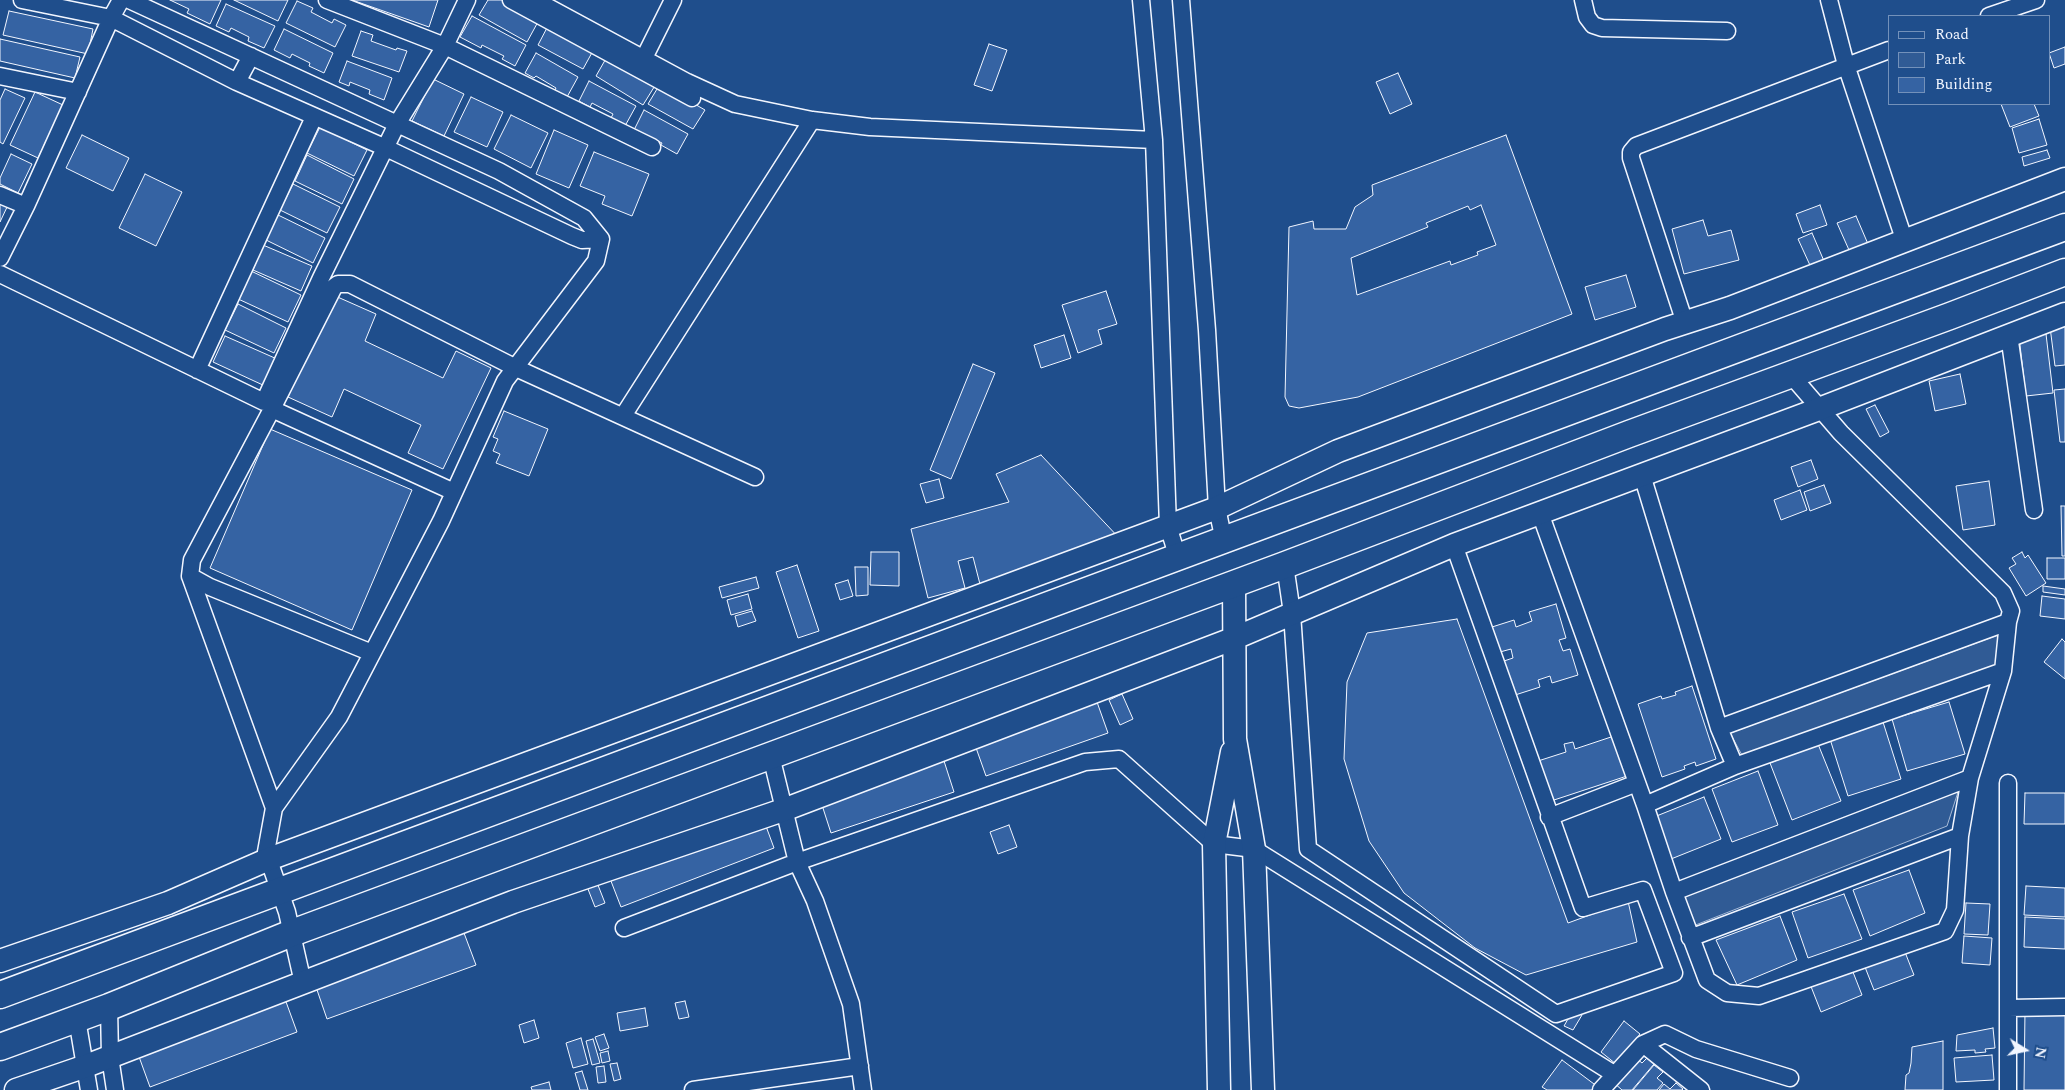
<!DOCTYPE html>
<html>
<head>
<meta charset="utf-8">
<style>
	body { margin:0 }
	#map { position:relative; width:2065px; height:1090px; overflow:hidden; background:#1f4e8c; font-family:Spectral,serif }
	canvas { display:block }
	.legend { position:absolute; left:1888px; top:15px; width:162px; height:90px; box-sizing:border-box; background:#1f4e8c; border:1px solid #7391ba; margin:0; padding:6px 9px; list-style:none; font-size:15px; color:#f2f6ff }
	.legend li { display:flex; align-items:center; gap:10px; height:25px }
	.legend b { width:25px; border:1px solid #7391ba }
	.north { position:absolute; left:2000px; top:1025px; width:50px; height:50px; -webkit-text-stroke:4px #1f4e8c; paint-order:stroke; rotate:100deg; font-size:14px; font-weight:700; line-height:20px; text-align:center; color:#f2f6ff }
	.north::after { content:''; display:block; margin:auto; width:18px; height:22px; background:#f2f6ff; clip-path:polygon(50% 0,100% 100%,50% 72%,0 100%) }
</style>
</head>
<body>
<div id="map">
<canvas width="2065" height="1090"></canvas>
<ul class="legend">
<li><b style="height:6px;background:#1f4e8c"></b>Road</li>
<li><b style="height:14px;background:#305b95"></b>Park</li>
<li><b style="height:14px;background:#3563a3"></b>Building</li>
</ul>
<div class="north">N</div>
</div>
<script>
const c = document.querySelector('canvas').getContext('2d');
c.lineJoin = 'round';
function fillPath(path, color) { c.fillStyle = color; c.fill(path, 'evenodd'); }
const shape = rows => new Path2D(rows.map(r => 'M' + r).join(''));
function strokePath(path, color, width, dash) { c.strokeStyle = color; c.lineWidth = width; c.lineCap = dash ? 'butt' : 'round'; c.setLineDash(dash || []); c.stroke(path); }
const green = shape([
	[2001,634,1998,665,1743,757,1730,733,2001,634],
	[1959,789,1947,826,1693,926,1684,897,1959,789]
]);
fillPath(green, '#305b95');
strokePath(green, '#a8bbd7', 1);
const building = shape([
	[170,0,221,0,210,24,187,13,189,9,170,0],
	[234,0,288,0,278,21,234,0],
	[352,0,438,0,429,27,352,0],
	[488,0,503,0,539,20,527,42,479,15,488,0],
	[297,1,313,8,311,12,332,23,334,19,346,25,335,47,286,23,297,1],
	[226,4,275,26,264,48,248,41,249,37,231,28,229,32,216,26,226,4],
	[9,11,93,29,88,54,3,35,9,11],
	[472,16,526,45,515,66,502,59,504,56,482,45,481,48,460,37,472,16],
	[549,24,594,49,583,69,538,45,549,24],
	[284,29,333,53,324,73,309,66,310,63,292,54,290,58,274,50,284,29],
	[361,31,373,35,371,41,396,50,397,48,407,51,399,72,352,56,361,31],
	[0,39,80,57,75,78,0,61,0,39],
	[989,44,1007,50,992,91,974,85,989,44],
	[2065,47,2065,64,2054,68,2049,53,2065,47],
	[536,53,578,77,567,97,555,90,556,88,536,76,534,78,525,73,536,53],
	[608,55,656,84,643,105,596,76,608,55],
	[347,61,392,78,384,100,369,94,370,90,350,82,349,86,339,82,347,61],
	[1398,73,1412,104,1390,114,1376,82,1398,73],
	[433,79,464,94,444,136,412,121,433,79],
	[589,81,636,106,625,126,611,118,613,114,592,103,590,107,579,101,589,81],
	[660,84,705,110,693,129,648,104,660,84],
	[5,89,25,98,3,144,0,142,0,100,5,89],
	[35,92,63,105,38,158,10,145,35,92],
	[471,97,503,112,487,147,454,132,471,97],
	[2001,104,2034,104,2039,116,2010,127,2001,104],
	[644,110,688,134,677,154,661,145,662,143,634,130,644,110],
	[511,115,548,133,531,168,494,149,511,115],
	[2039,119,2047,145,2019,153,2012,128,2039,119],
	[320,127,367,150,354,176,307,153,320,127],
	[554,130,588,145,569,188,536,174,554,130],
	[82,135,129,158,113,191,66,168,82,135],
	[1506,135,1572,314,1358,397,1299,408,1289,406,1285,397,1289,227,1313,221,1314,229,1346,229,1355,207,1373,195,1372,185,1506,135],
	[1481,205,1496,245,1477,252,1478,255,1451,265,1450,261,1357,295,1351,258,1428,227,1426,223,1468,206,1470,210,1481,205],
	[2047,150,2050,158,2024,166,2022,157,2047,150],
	[594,152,649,174,632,216,602,204,605,196,580,186,594,152],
	[11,154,32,164,18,193,0,184,0,178,11,154],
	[307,155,354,179,342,204,295,181,307,155],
	[145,174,182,192,156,246,119,228,145,174],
	[293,184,340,207,327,233,280,210,293,184],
	[0,202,8,205,0,222,0,202],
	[1820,205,1827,225,1803,233,1796,214,1820,205],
	[276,214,325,238,313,263,264,239,276,214],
	[1856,216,1871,251,1853,259,1837,223,1856,216],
	[1703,220,1708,236,1731,230,1739,260,1684,274,1672,229,1703,220],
	[1812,233,1827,268,1814,274,1798,239,1812,233],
	[263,245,312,266,301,291,253,270,263,245],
	[249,270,301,295,288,322,236,298,249,270],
	[1626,275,1636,307,1595,320,1585,287,1626,275],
	[1106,291,1117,324,1098,330,1102,344,1078,353,1062,305,1106,291],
	[333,295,376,314,365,341,443,378,456,351,491,368,443,469,408,453,421,425,344,389,332,417,288,397,333,295],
	[238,304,286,328,274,353,225,330,238,304],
	[2065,325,2065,365,2055,366,2050,327,2065,325],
	[2046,334,2053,393,2026,396,2019,337,2046,334],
	[1064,335,1071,358,1041,368,1034,345,1064,335],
	[225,336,277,359,265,386,213,362,225,336],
	[973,364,995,373,951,479,930,470,973,364],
	[1960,374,1966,404,1935,411,1929,381,1960,374],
	[2065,389,2065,442,2060,442,2054,390,2065,389],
	[1875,405,1889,432,1880,437,1866,409,1875,405],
	[504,411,548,429,529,476,496,463,500,454,493,451,498,439,493,437,504,411],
	[270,429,412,490,352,630,210,568,270,429],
	[1041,455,1121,540,982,592,973,557,958,561,965,588,928,598,911,529,1009,502,996,474,1041,455],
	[1811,460,1818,479,1798,487,1791,467,1811,460],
	[939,479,944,498,926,503,920,484,939,479],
	[1989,481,1995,525,1963,530,1956,486,1989,481],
	[1824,485,1831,503,1810,511,1804,492,1824,485],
	[1800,490,1807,510,1781,520,1774,500,1800,490],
	[2061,506,2065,506,2065,556,2062,556,2061,506],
	[871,552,899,552,899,586,870,585,871,552],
	[2022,552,2025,558,2028,555,2046,583,2026,596,2009,568,2016,564,2012,558,2022,552],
	[2047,558,2065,558,2065,579,2047,579,2047,558],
	[797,565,819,631,798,638,776,572,797,565],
	[855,567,868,567,868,595,856,596,855,567],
	[756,577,759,588,722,598,719,587,756,577],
	[848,580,853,596,840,600,835,584,848,580],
	[2043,586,2065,589,2065,595,2043,592,2043,586],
	[748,594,752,609,731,615,727,600,748,594],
	[2042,596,2065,599,2065,619,2040,616,2042,596],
	[1556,604,1566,638,1559,640,1563,651,1570,649,1578,675,1552,683,1550,676,1538,680,1540,687,1512,696,1501,662,1513,658,1511,649,1500,652,1492,627,1514,620,1516,627,1532,621,1529,612,1556,604],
	[752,611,756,621,738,627,735,616,752,611],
	[1457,619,1568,923,1628,901,1637,942,1526,975,1475,948,1404,893,1369,841,1344,759,1347,682,1367,633,1457,619],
	[2062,639,2065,642,2065,679,2044,662,2062,639],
	[1692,686,1716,759,1696,766,1695,762,1684,766,1685,769,1662,777,1638,704,1661,696,1662,699,1676,695,1675,692,1692,686],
	[1122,694,1133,719,1120,725,1109,700,1122,694],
	[1097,702,1108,733,986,776,975,745,1097,702],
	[1949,702,1965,754,1907,771,1892,719,1949,702],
	[1883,722,1901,779,1848,796,1830,739,1883,722],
	[1614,736,1627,776,1551,801,1538,761,1566,752,1564,744,1573,742,1575,749,1614,736],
	[1818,744,1841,801,1792,820,1770,763,1818,744],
	[944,761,954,792,831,833,821,802,944,761],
	[1758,771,1778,825,1732,842,1712,789,1758,771],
	[2025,793,2065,793,2065,824,2024,824,2025,793],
	[1704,797,1721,839,1671,859,1654,817,1704,797],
	[763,818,774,848,621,907,609,876,763,818],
	[1009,825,1017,847,998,854,990,832,1009,825],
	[1909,870,1925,913,1870,936,1853,890,1909,870],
	[596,880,605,903,595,907,586,884,596,880],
	[2026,886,2065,888,2065,917,2024,915,2026,886],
	[1844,894,1862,939,1808,958,1792,912,1844,894],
	[1966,903,1990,904,1988,935,1964,934,1966,903],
	[1780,916,1797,960,1737,985,1716,940,1780,916],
	[2025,917,2065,919,2065,949,2024,947,2025,917],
	[464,933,476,965,327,1019,316,987,464,933],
	[1964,936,1992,938,1990,965,1962,963,1964,936],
	[1903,947,1914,975,1874,990,1863,962,1903,947],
	[1851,967,1862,995,1821,1012,1810,984,1851,967],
	[285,999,297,1032,150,1087,138,1054,285,999],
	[685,1001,689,1017,679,1019,675,1003,685,1001],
	[645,1008,648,1026,620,1031,617,1013,645,1008],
	[1573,1010,1582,1015,1573,1030,1564,1026,1573,1010],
	[2025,1010,2065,1011,2065,1090,2024,1090,2025,1010],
	[534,1020,539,1038,524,1043,519,1025,534,1020],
	[1624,1021,1640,1034,1616,1064,1601,1052,1624,1021],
	[1993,1028,1995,1048,1985,1049,1986,1052,1975,1053,1975,1050,1956,1051,1957,1035,1993,1028],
	[604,1034,609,1048,600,1051,595,1037,604,1034],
	[581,1038,588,1064,573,1068,566,1043,581,1038],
	[593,1039,600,1063,592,1065,586,1041,593,1039],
	[1943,1041,1943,1090,1905,1090,1906,1075,1909,1073,1911,1063,1912,1047,1943,1041],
	[608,1051,610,1061,602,1063,600,1053,608,1051],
	[1992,1055,1994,1080,1956,1082,1954,1058,1992,1055],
	[1635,1057,1642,1063,1647,1058,1654,1064,1632,1090,1622,1090,1613,1082,1635,1057],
	[1562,1060,1598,1087,1595,1090,1547,1090,1542,1087,1562,1060],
	[617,1063,621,1079,614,1081,610,1064,617,1063],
	[1654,1065,1663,1072,1657,1078,1663,1083,1657,1090,1633,1090,1654,1065],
	[604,1066,606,1082,598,1083,596,1067,604,1066],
	[582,1071,588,1090,580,1090,575,1073,582,1071],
	[549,1082,551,1090,532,1090,531,1087,549,1082],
	[1676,1083,1683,1089,1682,1090,1659,1090,1664,1084,1670,1089,1676,1083]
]);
fillPath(building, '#3563a3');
strokePath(building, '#f2f6ff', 1);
const street = shape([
	[22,0,111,18,237,82,386,148,572,236,582,240,601,239],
	[129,0,499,171,584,218,601,239,596,261,505,381,441,521,339,717,274,808,266,852,287,912,303,983],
	[327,0,445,46,652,147],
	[511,0,692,98],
	[535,0,687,82,735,104,812,120,870,127,1154,140],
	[1141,0,1154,140,1168,526,1178,558],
	[1181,0,1207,330,1217,508,1224,541],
	[1583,0,1587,17,1593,25,1602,28,1727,31],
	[1829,0,1846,65,1905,242],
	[1989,16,2036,0],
	[644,58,673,0],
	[0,76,78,92],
	[237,82,251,56],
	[0,195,26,206],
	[0,258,26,206,111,18,121,0],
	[0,274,264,402,321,278,397,124,445,46,467,0],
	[1685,323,1631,158,1631,152,1636,146,1889,50],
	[2009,335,2034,510],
	[197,370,314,117],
	[272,409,192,560,190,576,210,587,372,653],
	[623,416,812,120],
	[1642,475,1719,728,1735,766],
	[454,492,272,409,334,287,338,284,350,284,516,368,755,477],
	[1540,513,1645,805,1674,892,1707,980,1727,993,1759,996,1945,931,1955,910,1960,836,1970,778,2003,671,2008,622,2011,611,2003,593,1841,433,1791,375],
	[1285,565,1292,613,1308,849,1556,1014,1674,973,1643,890,1583,908,1454,545],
	[190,576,274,808],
	[1719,728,2008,622],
	[771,756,797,862,815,901,851,1004,863,1090],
	[1645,805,1735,766,2003,671],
	[1549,817,1637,783],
	[1674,892,1970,778],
	[624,928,797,862,1085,762,1119,759,1214,844,1254,849,1614,1074],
	[1690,938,1960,836],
	[109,1007,110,1057,115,1090],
	[2009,1008,2065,1007],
	[77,1019,89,1090],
	[1643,1044,1701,1090],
	[693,1090,860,1066],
	[1601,1090,1643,1044,1665,1034,1696,1049,1790,1078],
	[2008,1090,2008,783]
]);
const secondary = shape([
	[1234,584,1235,739,1254,849,1263,1090],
	[0,961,168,903,269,859,1217,508,1338,451,1665,329,1730,308,2065,179],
	[16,1090,86,1066,513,902,786,809,1235,638,1454,545,1819,409,2065,314],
	[1219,1090,1214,844,1232,752]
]);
const primary = shape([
	[0,995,2065,227],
	[0,1047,109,1007,292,933,1285,565,1629,434,1950,316,2065,272]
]);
strokePath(street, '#f2f6ff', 19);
strokePath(secondary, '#f2f6ff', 25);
strokePath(primary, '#f2f6ff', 29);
strokePath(street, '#1f4e8c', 16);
strokePath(secondary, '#1f4e8c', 22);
strokePath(primary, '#1f4e8c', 26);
</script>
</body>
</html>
